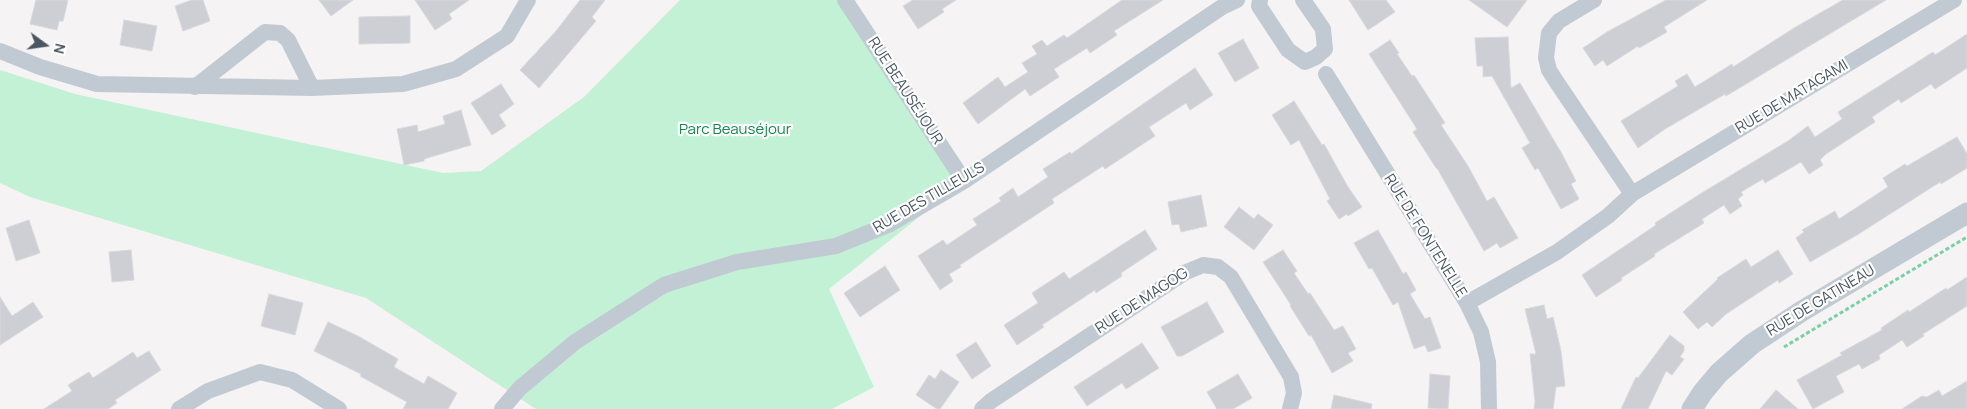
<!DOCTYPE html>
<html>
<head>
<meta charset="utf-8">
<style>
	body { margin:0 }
	#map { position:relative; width:1967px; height:409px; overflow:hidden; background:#f5f3f3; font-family:Manrope,sans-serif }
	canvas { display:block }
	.north { position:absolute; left:20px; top:20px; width:50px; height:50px; -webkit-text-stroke:4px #fff; paint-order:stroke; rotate:104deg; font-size:14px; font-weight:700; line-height:20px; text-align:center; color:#4a5661 }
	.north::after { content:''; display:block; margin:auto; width:18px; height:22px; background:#4a5661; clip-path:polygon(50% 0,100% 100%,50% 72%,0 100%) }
</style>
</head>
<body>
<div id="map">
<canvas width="1967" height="409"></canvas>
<div class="north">N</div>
</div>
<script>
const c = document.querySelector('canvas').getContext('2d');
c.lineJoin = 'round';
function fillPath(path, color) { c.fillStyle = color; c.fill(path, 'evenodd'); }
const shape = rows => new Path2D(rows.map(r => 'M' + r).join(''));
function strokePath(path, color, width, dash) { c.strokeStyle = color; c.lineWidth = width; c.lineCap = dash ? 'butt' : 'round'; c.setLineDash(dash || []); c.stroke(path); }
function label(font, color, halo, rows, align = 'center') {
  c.font = font + ' Manrope,sans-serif'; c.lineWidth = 4.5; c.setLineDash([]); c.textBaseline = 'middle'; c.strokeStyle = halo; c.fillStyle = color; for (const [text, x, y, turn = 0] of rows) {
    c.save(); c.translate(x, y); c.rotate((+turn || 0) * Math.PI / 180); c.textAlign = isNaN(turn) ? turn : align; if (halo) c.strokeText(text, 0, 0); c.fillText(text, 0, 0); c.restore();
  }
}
fillPath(shape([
	[680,0,844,0,964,181,829,289,874,387,832,409,536,409,366,298,30,197,0,183,0,70,75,94,443,173,481,171,584,97]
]), '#c3f1d5');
const building = shape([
	[36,0,68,0,63,21,59,21,57,30,30,24,36,0],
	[192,0,203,0,210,21,183,31,175,6,192,0],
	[319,0,353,0,331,16,319,0],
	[415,0,469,0,449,14,452,19,435,30,415,0],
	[580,0,605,0,592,17,596,21,539,88,520,70,556,31,580,0],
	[913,0,956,0,942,9,944,12,918,29,903,6,913,0],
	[1122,0,1163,0,1114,31,1117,35,1090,53,1087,48,1054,69,1059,77,1030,96,1025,89,978,124,963,103,998,77,1005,87,1028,72,1022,63,1037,54,1032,46,1042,40,1047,46,1064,35,1067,38,1122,0],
	[1349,0,1386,0,1395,12,1368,30,1349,0],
	[1469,0,1527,0,1507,27,1469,0],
	[1666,0,1707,0,1664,27,1667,32,1639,48,1638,46,1607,66,1603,60,1595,66,1583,48,1607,32,1666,0],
	[1843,0,1886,0,1726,96,1725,94,1665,129,1638,148,1621,121,1678,86,1675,81,1687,74,1695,87,1732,64,1733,67,1794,28,1843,0],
	[410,16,410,43,359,44,359,17,410,16],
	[124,20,157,26,152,51,120,45,124,20],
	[1967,34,1967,68,1935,89,1931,84,1901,103,1899,99,1872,117,1875,122,1826,154,1820,160,1823,165,1809,174,1801,162,1765,183,1763,179,1741,192,1743,195,1738,199,1742,206,1730,214,1724,205,1702,219,1704,223,1654,254,1655,256,1621,278,1622,280,1596,297,1582,275,1656,225,1655,223,1700,194,1788,141,1808,126,1815,137,1842,119,1838,112,1933,52,1935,55,1967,34],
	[1508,37,1511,88,1520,83,1562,154,1576,181,1571,184,1579,199,1561,209,1538,168,1535,170,1522,148,1530,143,1492,76,1483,77,1483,66,1477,66,1475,38,1508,37],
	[1243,39,1259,68,1235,82,1218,53,1243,39],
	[1390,40,1399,53,1397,54,1412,76,1414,75,1445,123,1441,125,1468,166,1487,201,1494,197,1518,238,1500,248,1497,243,1484,251,1437,168,1436,168,1413,132,1417,129,1369,54,1390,40],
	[1195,68,1213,95,1190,110,1186,103,1149,127,1155,136,1105,169,1103,166,1052,199,1054,203,960,265,961,267,949,274,953,281,940,290,918,256,943,240,947,245,977,225,973,219,1001,201,999,198,1013,188,1018,197,1048,177,1043,169,1070,152,1071,154,1195,68],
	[501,84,514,104,499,115,506,126,492,135,471,103,501,84],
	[1294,101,1322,145,1324,144,1348,187,1362,207,1348,216,1347,214,1339,219,1327,201,1330,199,1299,140,1291,145,1272,115,1294,101],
	[461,110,471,145,424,159,424,161,404,165,397,129,417,125,418,132,445,124,443,116,461,110],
	[1957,137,1967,154,1967,168,1941,184,1940,182,1857,235,1810,262,1796,238,1804,232,1802,230,1835,211,1839,219,1888,187,1883,178,1905,164,1907,166,1957,137],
	[1201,195,1207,226,1181,232,1179,224,1172,225,1168,202,1201,195],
	[1239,207,1254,219,1258,214,1273,225,1254,250,1224,227,1239,207],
	[29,220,40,253,16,261,6,228,29,220],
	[1145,230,1157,249,1121,273,1122,276,1096,293,1095,290,1042,325,1044,327,1017,345,1004,325,1038,303,1032,293,1064,272,1069,279,1145,230],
	[1378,230,1403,274,1406,272,1416,290,1410,294,1425,319,1430,317,1441,348,1428,352,1425,345,1414,349,1398,302,1393,305,1372,268,1369,269,1354,243,1378,230],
	[131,250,134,280,112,282,109,252,131,250],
	[1283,250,1297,271,1294,273,1308,294,1310,293,1334,330,1343,326,1356,349,1348,353,1353,361,1332,373,1311,335,1309,336,1290,306,1291,305,1263,262,1283,250],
	[1778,250,1793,274,1779,283,1778,280,1726,314,1712,327,1707,322,1698,329,1683,312,1718,279,1717,278,1746,259,1751,267,1778,250],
	[885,266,900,290,860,317,844,293,885,266],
	[1967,277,1967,306,1923,334,1924,336,1907,347,1902,340,1879,355,1880,359,1862,369,1859,364,1836,376,1844,392,1813,409,1797,380,1842,355,1840,353,1882,330,1881,328,1908,310,1909,312,1946,288,1947,290,1967,277],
	[269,294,303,303,295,335,261,326,269,294],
	[0,297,12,316,33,302,43,317,0,345,0,297],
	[1207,302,1224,332,1182,356,1177,356,1161,327,1207,302],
	[1544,305,1547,319,1553,317,1561,351,1565,386,1556,387,1553,409,1534,409,1535,402,1530,354,1536,354,1525,309,1544,305],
	[328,322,358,336,398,359,394,367,424,384,428,376,457,393,448,409,403,409,407,402,360,376,361,374,314,351,328,322],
	[1670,335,1684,346,1684,351,1680,357,1684,359,1672,375,1666,371,1648,409,1621,409,1636,377,1638,378,1670,335],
	[976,342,991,366,972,379,956,355,976,342],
	[1142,343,1159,368,1126,389,1122,383,1087,406,1074,387,1142,343],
	[149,351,161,370,115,400,117,403,108,409,44,409,72,391,68,385,89,372,93,378,133,352,137,358,149,351],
	[941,370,959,382,940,409,937,409,916,395,929,375,935,379,941,370],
	[1238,374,1252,398,1233,409,1217,409,1207,392,1238,374],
	[1430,374,1450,376,1448,409,1428,408,1430,374],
	[1967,381,1967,409,1902,409,1922,396,1927,397,1939,390,1942,396,1967,381],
	[1776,390,1798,409,1760,409,1776,390],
	[1334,395,1372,404,1371,409,1331,409,1334,395]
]);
fillPath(building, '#cdcfd5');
strokePath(building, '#d7d9de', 1);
strokePath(shape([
	[1784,347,1967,237]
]), '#7ad0a6', 3, [4, 2.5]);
strokePath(shape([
	[845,0,964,181],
	[1260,0,1259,6,1288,50,1305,62,1316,57,1325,49,1323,29,1303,0],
	[1594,0,1559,21,1549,33,1546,58,1549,70,1556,81,1632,194,1954,0],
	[0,51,40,67,97,84,312,88,403,84,456,69,507,36,528,0],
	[1326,74,1467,303,1481,332,1488,362,1489,409],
	[195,87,265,32,280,33,288,40,312,88],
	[1467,303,1557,252,1608,216,1632,194],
	[179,409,208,391,260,372,292,380,339,409],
	[502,409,520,388,575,342,664,285,737,262,836,246,890,224,964,181,1222,7,1237,0],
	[982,409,991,401,1184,273,1203,265,1218,267,1231,277,1291,377,1294,393,1290,409]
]), '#c1cad2', 16);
strokePath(shape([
	[1692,409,1703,392,1719,373,1752,344,1802,311,1967,213]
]), '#c1cad2', 21);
label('15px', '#4a5661', '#fff', [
	["RUE BEAUSÉJOUR",905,91,57],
	["RUE DE MATAGAMI",1792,97,-31],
	["RUE DES TILLEULS",929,198,-30],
	["RUE DE FONTENELLE",1425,236,58],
	["RUE DE MAGOG",1142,301,-33],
	["RUE DE GATINEAU",1821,301,-31]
]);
label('15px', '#17864f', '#fff', [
	["Parc Beauséjour",735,130]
]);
</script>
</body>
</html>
